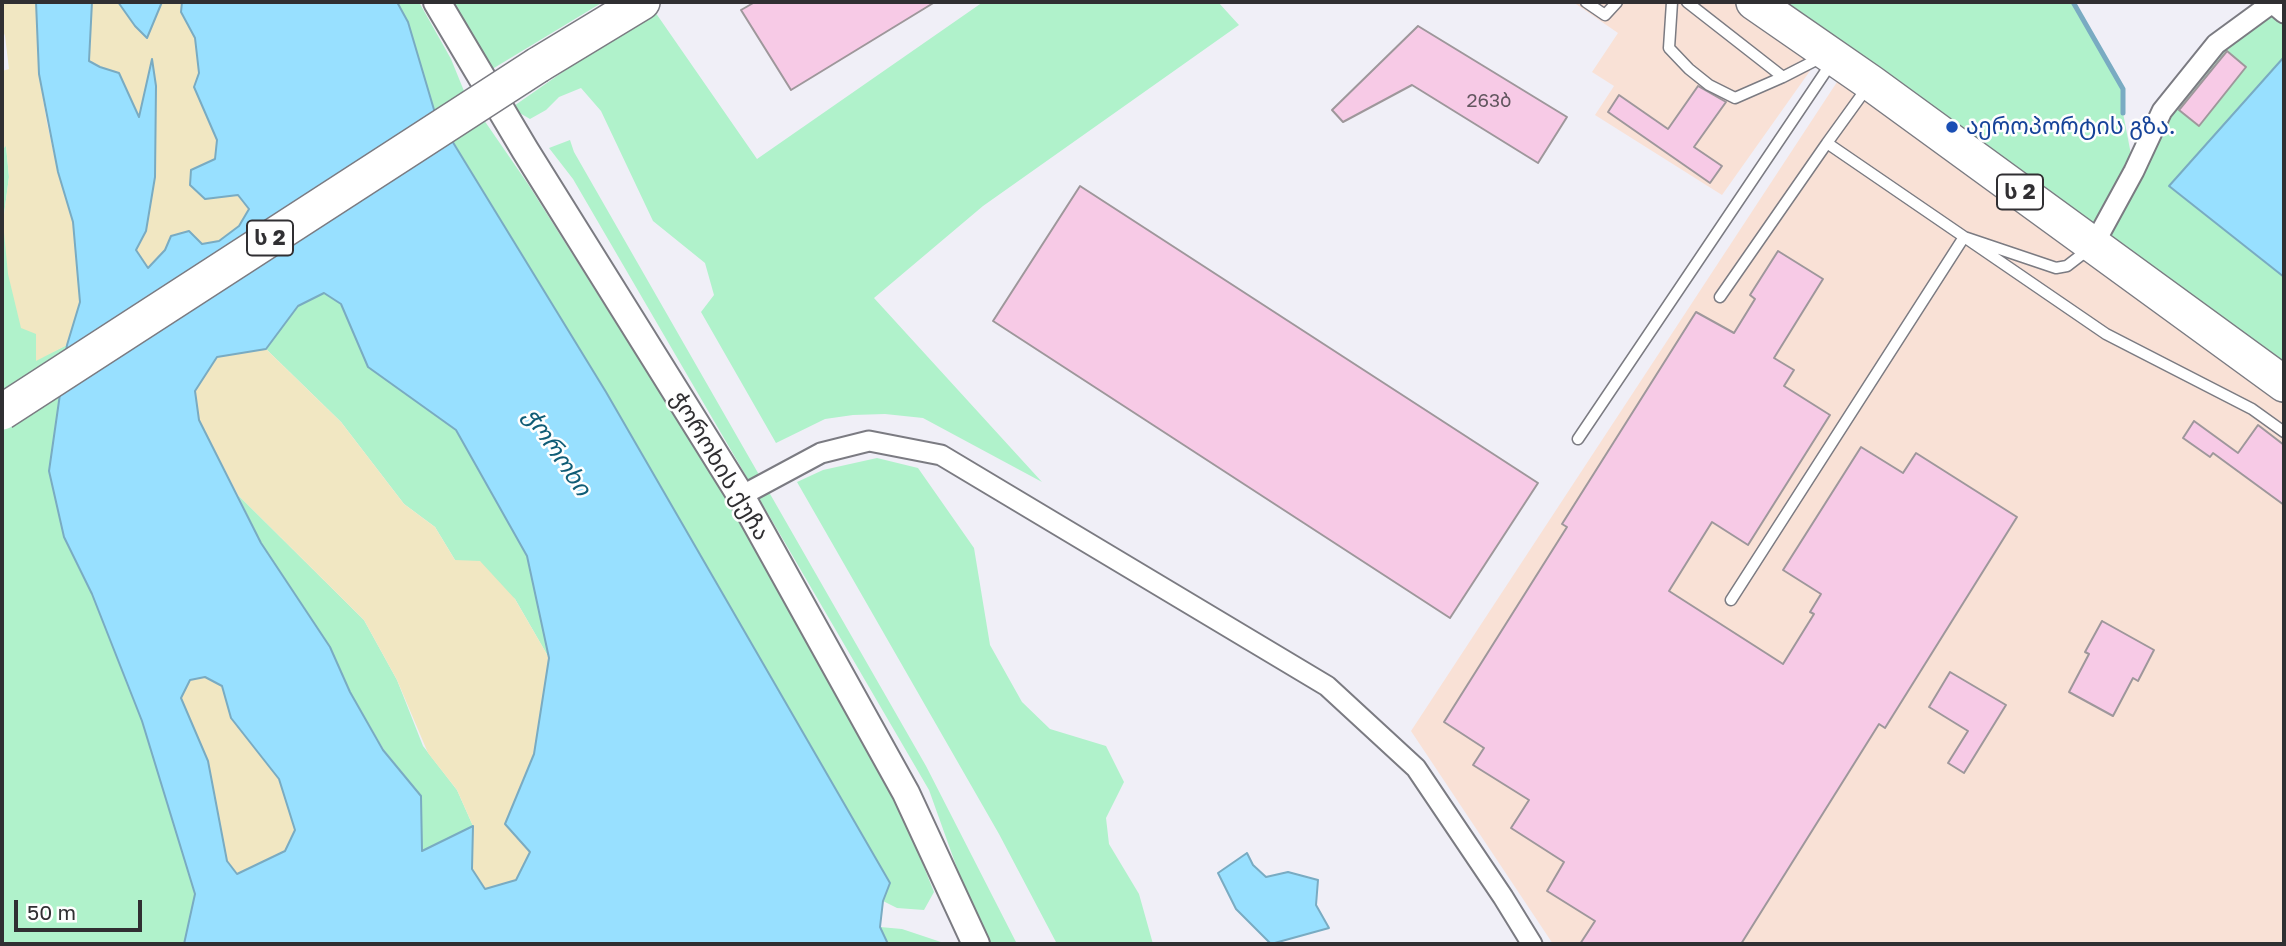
<!DOCTYPE html>
<html>
<head>
<meta charset="utf-8">
<style>
	body { margin:0 }
	#map { position:relative; width:2286px; height:946px; overflow:hidden; background:#f0eff7; font-family:"Golos Text",sans-serif }
	canvas { display:block }
	.frame { position:absolute; inset:0; border:4px solid #302f32; pointer-events:none }
	.scale { position:absolute; left:14px; top:900px; width:128px; height:32px; box-sizing:border-box; border:4px solid #302f32; border-top:0; padding-left:9px; font-size:21px; line-height:24px; white-space:nowrap; color:#302f32; -webkit-text-stroke:5px #fefefe; paint-order:stroke }
</style>
</head>
<body>
<div id="map">
<canvas width="2286" height="946"></canvas>
<div class="frame"></div>
<div class="scale">50 m</div>
</div>
<script>
const c = document.querySelector('canvas').getContext('2d');
c.lineJoin = 'round';
function fillPath(path, color) { c.fillStyle = color; c.fill(path, 'evenodd'); }
const shape = rows => new Path2D(rows.map(r => 'M' + r).join(''));
function strokePath(path, color, width, dash) { c.strokeStyle = color; c.lineWidth = width; c.lineCap = dash ? 'butt' : 'round'; c.setLineDash(dash || []); c.stroke(path); }
function label(font, color, halo, rows, align = 'center') {
  c.font = font + ' "Golos Text","Noto Sans Georgian",sans-serif'; c.lineWidth = 5; c.setLineDash([]); c.textBaseline = 'middle'; c.strokeStyle = halo; c.fillStyle = color; for (const [text, x, y, turn = 0] of rows) {
    c.save(); c.translate(x, y); c.rotate((+turn || 0) * Math.PI / 180); c.textAlign = isNaN(turn) ? turn : align; if (halo) c.strokeText(text, 0, 0); c.fillText(text, 0, 0); c.restore();
  }
}
fillPath(shape([
	[1573,2,1734,2,1817,61,1722,195,1595,115,1614,86,1592,72,1618,33],
	[1839,79,2284,404,2284,944,1553,944,1411,731]
]), '#f9e1d6');
fillPath(shape([
	[397,2,419,2,451,59,464,91,528,184,731,505,899,805,934,892,924,910,897,908,883,901,890,883,606,392,435,112,408,22],
	[452,2,603,2,489,71],
	[983,2,1218,2,1239,25,983,206,874,298,1042,482,923,418,885,414,853,415,825,419,776,443,701,312,714,295,705,263,653,221,601,111,581,88,559,97,546,110,530,119,511,108,653,9,757,159],
	[1782,2,2073,2,2123,89,2123,113,2134,170,2216,44,2272,3,2284,13,2284,57,2170,186,2284,277,2284,362],
	[570,140,574,152,926,766,1017,944,990,944,967,896,929,790,573,179,549,148],
	[6,145,9,177,3,222,36,334,36,360,67,345,49,471,64,537,92,594,142,721,195,894,184,944,2,944,2,150],
	[324,293,341,304,368,367,456,430,527,556,549,658,515,599,455,560,435,527,404,504,341,422,266,349,298,306],
	[877,458,918,468,974,548,990,645,1022,702,1050,729,1106,746,1124,782,1106,818,1109,844,1139,894,1153,944,1057,944,999,834,797,482,823,470],
	[238,495,364,620,397,680,423,746,457,790,473,826,422,851,421,796,384,750,350,692,330,647,261,543],
	[880,927,902,929,947,944,888,944]
]), '#b0f2cb');
fillPath(shape([
	[2,2,36,2,39,74,47,123,58,172,73,222,80,302,67,345,36,361,36,334,21,328,8,274,3,222,9,177,6,146,2,150,2,71,9,69,5,36,2,28],
	[92,2,118,2,135,26,147,37,162,2,182,2,182,12,195,38,207,117,217,140,215,159,191,170,205,199,238,195,249,209,239,226,219,241,165,250,148,269,135,250,146,231,155,177,151,62,140,118,119,73,100,67,89,61],
	[266,349,341,422,404,504,435,527,455,560,480,561,515,599,549,658,534,754,505,824,530,852,516,880,485,889,472,869,473,826,457,790,428,753,397,680,364,620,238,495,199,420,195,391,217,357],
	[205,677,222,686,231,718,279,779,295,830,285,851,236,874,227,861,208,761,180,698,190,679]
]), '#f1e7c2');
const water = shape([
	[36,2,92,2,89,61,100,67,119,73,139,117,152,59,156,86,155,177,146,231,136,250,148,268,165,250,171,236,189,231,202,244,219,241,239,226,249,209,238,195,205,199,190,185,191,170,215,159,217,140,194,87,199,73,195,38,181,12,182,2,397,2,408,22,435,113,606,392,890,883,883,901,880,927,888,944,184,944,195,894,142,721,92,594,64,537,49,471,67,345,80,302,73,222,58,172,39,74,36,2],
	[324,293,341,304,368,367,456,430,527,556,549,658,534,754,505,824,530,852,516,880,485,889,472,869,473,826,422,851,421,796,383,750,350,692,330,647,261,543,199,420,195,391,217,357,266,349,298,306,324,293],
	[205,677,222,686,231,718,279,779,295,830,285,851,237,874,227,861,208,761,181,698,190,680,205,677],
	[118,2,162,2,147,38,135,26,118,2],
	[2284,57,2284,277,2169,186,2284,57],
	[1247,853,1253,865,1266,877,1288,872,1318,880,1316,905,1329,928,1271,944,1236,909,1218,873,1247,853]
]);
fillPath(water, '#98e0ff');
strokePath(water, '#79abc2', 2);
strokePath(shape([
	[2073,2,2123,89,2123,113]
]), '#79abc2', 5);
const building = shape([
	[755,2,935,2,791,90,741,10,755,2],
	[1418,26,1567,117,1538,163,1412,85,1343,122,1332,110,1418,26],
	[2227,51,2246,67,2199,126,2179,110,2227,51],
	[1698,86,1726,102,1694,147,1722,166,1710,183,1608,112,1619,95,1668,129,1698,86],
	[1080,186,1538,483,1450,618,993,321,1080,186],
	[1778,251,1823,279,1774,358,1794,370,1784,386,1830,415,1748,545,1712,522,1669,591,1783,664,1814,614,1810,612,1821,594,1783,570,1861,447,1903,473,1916,453,2017,517,1885,728,1879,724,1741,944,1580,944,1595,921,1547,891,1564,862,1511,828,1529,800,1473,765,1484,748,1444,722,1567,527,1562,524,1696,312,1734,333,1755,299,1750,295,1778,251],
	[2194,421,2238,453,2258,425,2284,445,2284,505,2213,453,2210,457,2183,438,2194,421],
	[2102,621,2154,650,2138,681,2133,678,2113,716,2069,692,2089,654,2085,652,2102,621],
	[1950,672,2006,705,1964,773,1948,763,1968,731,1929,707,1950,672]
]);
fillPath(building, '#f7cae6');
strokePath(building, '#9e979b', 2);
const lane = shape([
	[1586,2,1605,15,1617,2],
	[1672,2,1669,48,1689,69,1709,85,1735,98,1783,77],
	[1687,2,1783,77,1822,57],
	[1866,89,1827,143,2106,334,2252,409,2284,432],
	[1720,297,1827,143],
	[1578,439,1832,62],
	[1731,600,1964,237,2056,268,2067,266,2089,249]
]);
const street = shape([
	[2093,246,2134,171,2162,111,2216,44,2272,3,2284,13],
	[741,496,821,453,869,441,941,455,1327,686,1416,768,1503,897,1532,944]
]);
const secondary = shape([
	[437,2,525,150,741,496,906,793,976,944]
]);
const highway = shape([
	[1754,2,1871,83,2284,384],
	[538,65,642,2]
]);
strokePath(lane, '#7b7b82', 13);
strokePath(street, '#7b7b82', 23);
strokePath(secondary, '#7b7b82', 30);
strokePath(highway, '#7b7b82', 38);
strokePath(lane, '#fff', 10);
strokePath(street, '#fff', 19);
strokePath(secondary, '#fff', 26);
strokePath(highway, '#fff', 35);
const highwayBridge = shape([
	[2,412,538,65]
]);
strokePath(highwayBridge, '#7b7b82', 38, []);
strokePath(highwayBridge, '#fff', 35);
for (const [x, y, r, color] of [
	[1952,127,7,"#1a4fb4"]
]) { const dot = new Path2D(); dot.arc(x, y, r, 0, 2 * Math.PI); c.fillStyle = color; c.fill(dot); strokePath(dot, '#fefefe', 2.5); }
label('19px', '#62565f', null, [
	["263ბ",1489,101]
]);
for (const [x, y, w] of [
	[2020,192,46],
	[270,238,46]
]) { const box = new Path2D(); box.roundRect(x - w / 2, y - 17.5, w, 35, 5); c.fillStyle = '#fefefe'; c.fill(box); strokePath(box, '#302f32', 2); }
label('bold 21px', '#302f32', null, [
	["ს 2",2020,192],
	["ს 2",270,238]
]);
label('23px', '#164399', '#fefefe', [
	["აეროპორტის გზა.",1966,127]
], 'left');
label('23px', '#302f32', '#fefefe', [
	["ჭოროხის ქუჩა",720,466,59]
]);
label('italic 24px', '#0f5c76', '#fefefe', [
	["ჭოროხი",557,452,56]
]);
</script>
</body>
</html>
